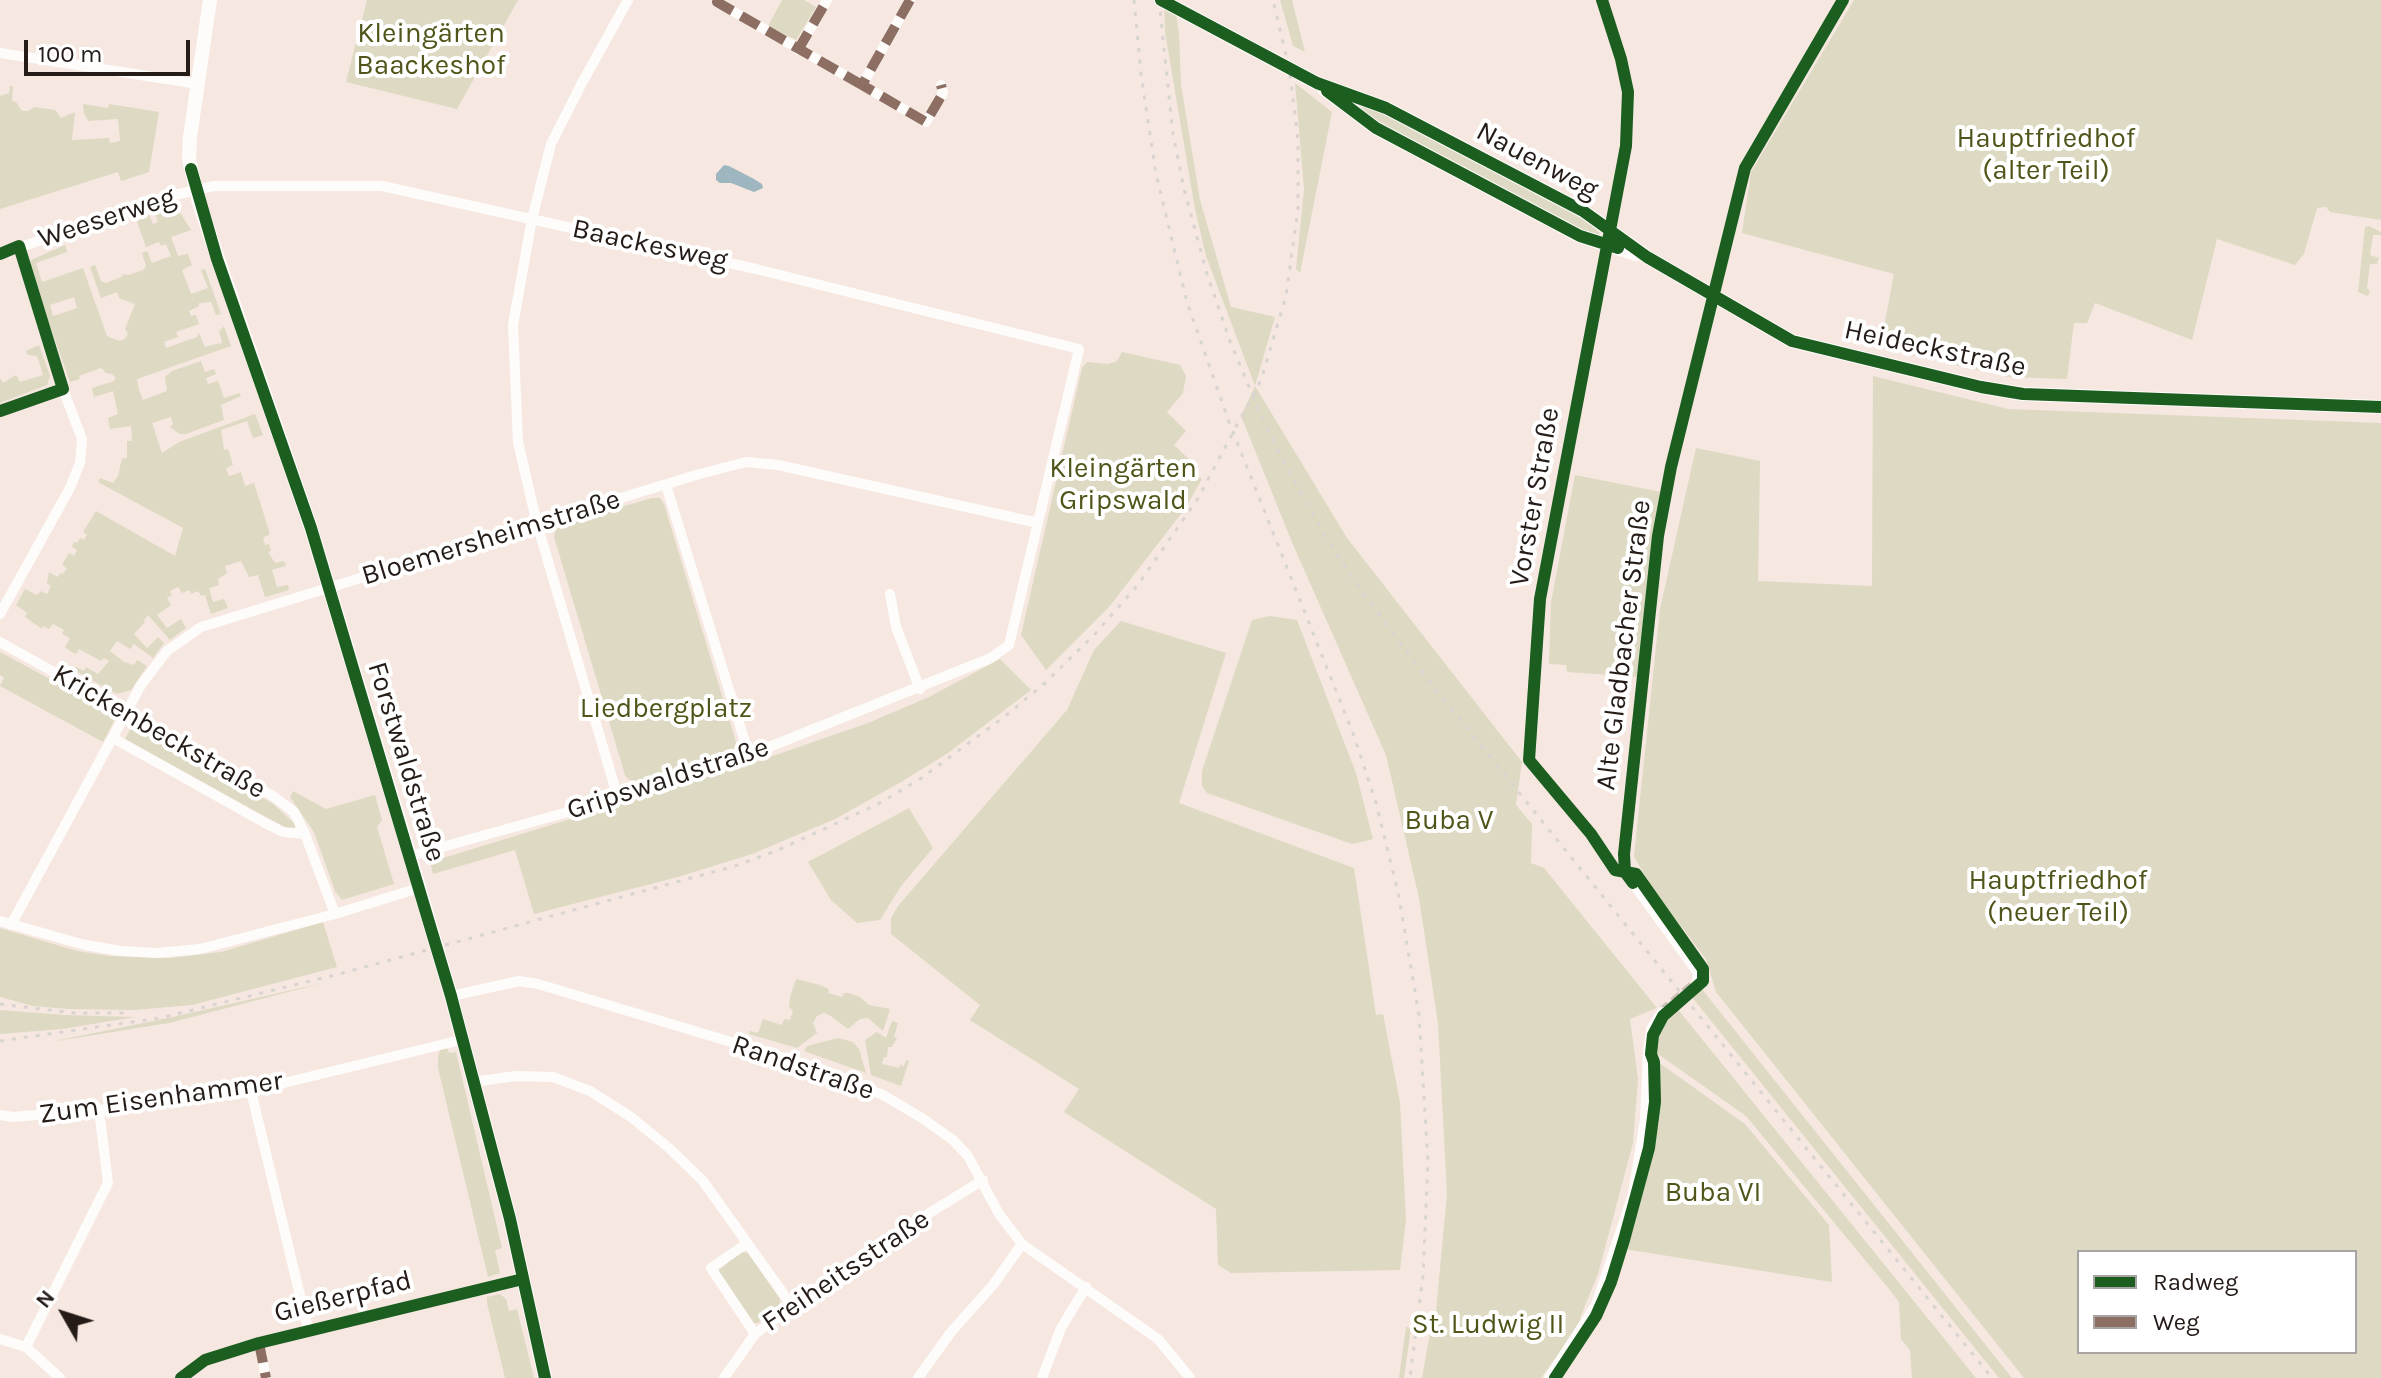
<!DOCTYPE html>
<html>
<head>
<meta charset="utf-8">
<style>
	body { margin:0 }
	#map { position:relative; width:2381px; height:1378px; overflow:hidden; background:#f6e8e0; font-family:Karla,sans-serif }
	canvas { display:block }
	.legend { position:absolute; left:2077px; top:1250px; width:280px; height:104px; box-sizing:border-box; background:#fff; border:2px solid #a8a4a3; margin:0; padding:10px 14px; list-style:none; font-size:24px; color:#251c18 }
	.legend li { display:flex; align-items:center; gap:16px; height:40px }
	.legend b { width:40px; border:2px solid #a8a4a3 }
	.north { position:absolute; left:24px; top:1274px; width:80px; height:80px; -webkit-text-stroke:6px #fff; paint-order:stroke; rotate:309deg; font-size:22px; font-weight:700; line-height:32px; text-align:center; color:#251c18 }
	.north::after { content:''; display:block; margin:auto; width:28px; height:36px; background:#251c18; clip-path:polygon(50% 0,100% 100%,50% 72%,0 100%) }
	.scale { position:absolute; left:24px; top:40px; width:166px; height:36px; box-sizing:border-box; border:4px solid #251c18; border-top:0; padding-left:10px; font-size:24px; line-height:28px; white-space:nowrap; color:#251c18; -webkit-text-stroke:6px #fff; paint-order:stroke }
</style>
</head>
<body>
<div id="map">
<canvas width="2381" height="1378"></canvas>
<ul class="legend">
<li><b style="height:10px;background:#1b5e20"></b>Radweg</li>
<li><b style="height:10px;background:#8d6e63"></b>Weg</li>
</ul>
<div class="north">N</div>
<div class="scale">100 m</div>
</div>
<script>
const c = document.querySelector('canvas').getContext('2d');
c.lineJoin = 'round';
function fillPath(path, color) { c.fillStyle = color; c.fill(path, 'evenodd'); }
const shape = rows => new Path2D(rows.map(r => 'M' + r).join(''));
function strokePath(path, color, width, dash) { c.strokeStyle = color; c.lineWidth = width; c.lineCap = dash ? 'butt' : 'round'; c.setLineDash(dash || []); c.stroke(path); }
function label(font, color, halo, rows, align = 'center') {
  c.font = font + ' Karla,sans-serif'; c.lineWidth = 8; c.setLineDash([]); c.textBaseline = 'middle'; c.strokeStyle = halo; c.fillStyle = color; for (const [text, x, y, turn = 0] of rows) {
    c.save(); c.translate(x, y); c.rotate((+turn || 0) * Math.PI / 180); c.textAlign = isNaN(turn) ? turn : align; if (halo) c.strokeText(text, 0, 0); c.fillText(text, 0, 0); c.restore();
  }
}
fillPath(shape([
	[367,0,518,0,457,109,346,82],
	[782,0,804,0,816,7,796,40,768,26],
	[1164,0,1174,0,1179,34,1181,85,1200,200,1231,307,1275,317,1255,386,1347,538,1522,762,1516,805,1532,824,1531,863,1544,868,1657,1008,1630,1019,1638,1079,1633,1143,1598,1274,1580,1318,1582,1321,1541,1378,1422,1378,1430,1333,1434,1333,1447,1194,1438,1023,1419,898,1386,755,1294,547,1241,416,1255,386,1206,256,1195,209,1165,32],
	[1280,0,1292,0,1305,52,1293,46],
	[1854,0,2381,0,2381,220,2330,212,2326,207,2317,208,2304,254,2295,265,2217,239,2192,340,2095,303,2087,323,2074,323,2067,379,2009,377,1880,348,1894,274,1742,233,1751,172],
	[1295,83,1332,112,1300,273,1296,269,1304,189],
	[10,86,13,86,12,101,16,102,22,111,28,111,35,107,55,110,61,118,75,112,72,140,109,138,110,143,120,141,118,119,88,121,84,113,83,104,108,108,109,104,159,112,149,172,121,181,118,172,0,209,0,96,9,93],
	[1366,105,1581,216,1600,233,1599,235,1576,229,1377,123,1362,111,1362,107],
	[168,210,181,214,191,230,171,237,178,256,188,254,192,265,182,270,191,294,208,288,201,270,205,269,221,314,216,315,211,302,199,303,199,306,189,311,191,316,196,315,199,324,176,332,178,337,164,342,166,348,197,337,199,333,205,347,219,343,221,345,222,341,219,332,224,326,231,346,137,379,139,390,143,400,167,391,165,377,172,371,201,361,205,372,214,369,216,374,206,378,208,384,218,381,224,398,239,393,241,396,221,405,224,420,186,434,180,434,170,427,173,424,171,417,152,423,162,453,179,442,255,414,263,435,253,438,247,421,221,430,224,450,228,449,233,465,226,468,229,476,241,472,245,486,254,483,270,534,263,538,265,545,269,544,271,551,268,552,275,563,284,561,286,566,272,570,277,587,288,585,289,590,265,597,258,575,249,577,241,561,225,566,227,573,218,579,219,585,209,588,213,602,224,599,228,608,211,614,205,595,201,596,198,591,191,594,189,590,182,593,178,587,170,591,172,595,167,598,171,605,157,615,167,628,181,619,186,628,170,640,148,615,144,620,145,622,134,634,147,648,158,637,164,643,153,658,134,644,130,649,117,641,110,651,124,662,134,665,137,660,147,666,131,690,117,694,74,670,76,667,84,671,86,667,98,674,109,661,104,658,101,661,79,649,76,654,70,651,65,647,70,638,62,634,64,630,53,624,49,629,43,626,42,629,25,617,27,613,16,605,25,589,37,595,41,591,47,594,51,586,47,583,49,572,58,577,60,573,63,574,67,568,62,565,69,553,74,556,77,550,72,547,74,542,77,543,80,538,84,540,87,535,83,532,96,511,175,556,183,528,98,482,100,478,113,483,118,476,122,458,127,458,127,441,132,441,131,426,110,429,108,418,118,414,113,391,94,397,92,388,114,381,116,378,112,374,106,373,101,368,79,376,80,379,70,382,30,269,31,260,65,245,67,252,36,263,42,282,83,268,107,336,119,341,125,339,128,334,125,329,135,304,119,298,117,292,101,298,90,267,95,265,101,281,106,283,121,277,124,274,128,275,143,270,146,266,142,253,147,251,152,263,171,256,166,244,161,246,159,242,146,247,136,219,149,215,153,224,158,222,155,213],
	[74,297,77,308,53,316,50,305],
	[2369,226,2381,232,2381,235,2373,235,2370,255,2379,258,2377,264,2370,264,2367,288,2370,291,2368,296,2358,292,2365,227],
	[39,345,50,376,47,385,0,403,0,378,3,383,16,375,20,382,43,375,37,356,28,355,26,351],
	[1122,352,1180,365,1186,376,1183,393,1167,412,1186,431,1174,445,1195,465,1191,472,1202,479,1184,510,1109,607,1046,670,1021,635,1082,368,1087,362,1108,364,1117,361],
	[1873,376,2008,409,2381,423,2381,1378,2024,1378,1716,992,1706,959,1651,887,1634,856,1660,609,1696,448,1760,461,1758,581,1872,586],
	[2079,1252,2355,1252,2355,1352,2079,1352],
	[1575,475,1661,492,1649,567,1639,677,1567,672,1566,665,1549,664,1551,602],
	[652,498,660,498,664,504,736,742,736,748,730,753,638,781,629,780,625,775,554,537,555,530,560,525],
	[1270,616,1297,620,1356,773,1373,839,1352,844,1207,793,1202,786,1202,771,1252,620],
	[1121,621,1226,653,1179,803,1354,868,1376,1015,1383,1014,1400,1102,1406,1220,1400,1270,1231,1273,1218,1265,1216,1209,1064,1112,1079,1089,970,1020,980,1005,891,934,891,918,898,906,1067,710,1094,650],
	[0,652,107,710,114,721,103,742,0,686,4,678,0,675],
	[1000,659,1031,690,948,753,901,782,835,819,752,854,678,877,534,914,515,850,433,874,430,862,744,766,868,723,929,697],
	[131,728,146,732,272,803,294,823,295,828,288,829,125,739],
	[293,791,326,809,375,795,382,820,377,827,394,884,342,900,335,891,314,832,290,797],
	[909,808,933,848,901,886,880,920,857,923,831,900,808,862],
	[323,922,337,967,192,1005,134,1010,69,1009,33,1006,0,997,0,928,77,951,109,956,170,958,221,952],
	[796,979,820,985,829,989,828,993,842,997,844,993,848,993,860,997,869,1005,890,1009,883,1031,868,1018,860,1019,848,1029,831,1016,824,1013,817,1016,813,1023,817,1033,797,1048,749,1034,750,1031,758,1033,763,1019,782,1025,784,1019,790,1020,793,1010,789,1008,790,997],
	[323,983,169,1023,50,1042,168,1018],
	[1701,988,2012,1378,1999,1378,1691,996],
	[1676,1007,1976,1378,1912,1378,1910,1350,1901,1339,1899,1302,1889,1289,1746,1116,1658,1054,1653,1046,1655,1037,1667,1016],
	[0,1010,64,1015,135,1017,62,1029,0,1034],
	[892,1021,898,1023,894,1037,897,1038,892,1047,888,1047,887,1057,884,1057,882,1064,899,1068,900,1065,904,1066,906,1060,909,1061,901,1086,871,1075,865,1040,877,1032,886,1038],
	[838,1038,853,1042,859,1049,866,1073,804,1051,807,1046],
	[447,1048,449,1053,456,1052,502,1248,495,1250,500,1273,488,1277,438,1068,438,1056,440,1050],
	[1658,1062,1745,1124,1829,1225,1832,1282,1624,1249,1652,1146,1657,1110],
	[740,1252,748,1253,780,1299,779,1307,758,1323,754,1323,718,1271],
	[500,1294,506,1299,509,1311,517,1309,534,1378,505,1378,487,1303,487,1297],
	[1406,1327,1411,1328,1404,1378,1399,1378]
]), '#ddd9c2');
fillPath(shape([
	[724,165,729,166,754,179,762,184,763,188,754,192,731,183,720,183,716,180,716,174]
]), '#9eb6c0');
strokePath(shape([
	[1662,1012,1697,982]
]), '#ccbfb8', 10, [10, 5]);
strokePath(shape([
	[718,0,717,2,862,85],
	[910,0,862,85,926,122,943,93,941,85],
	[798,50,827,0],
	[0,53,198,84],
	[0,254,170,196,214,186,382,186,756,269,1079,349,1009,645,991,658,749,755,618,798,410,856],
	[0,411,63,389],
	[666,485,749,755],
	[890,594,896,627,920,689],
	[0,614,70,488,80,463,82,439,63,389,19,246],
	[0,642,126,712,273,796,294,812,305,834,335,914],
	[113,738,265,823,283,832,305,834],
	[1529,760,1540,599,1626,146,1628,92,1621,59,1602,0],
	[618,798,537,524,518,442,513,325,532,219,551,144,582,83,628,0],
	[0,921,85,945,121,951,157,953,200,949,335,914,419,888],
	[11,925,141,685,167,651,201,627,696,475,746,462,778,465,1038,523],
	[1697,982,1698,973,1625,872,1624,854,1658,536,1671,467,1745,168,1843,0],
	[451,996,519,981,538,984,821,1069,883,1095,922,1118,953,1140,968,1156,999,1214,1022,1244,1158,1339,1190,1378],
	[473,1082,516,1076,553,1077,590,1091,631,1117,669,1148,703,1181,792,1306],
	[251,1091,308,1329],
	[0,1115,13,1117,99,1110,251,1091,461,1040],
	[746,1244,711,1268,755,1334],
	[0,1339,26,1347,60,1378],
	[259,1343,266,1378],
	[26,1347,108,1183,99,1110],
	[181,1378,205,1360,259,1343,523,1279],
	[724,1378,755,1334,871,1249,983,1180],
	[918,1378,951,1332,993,1285,1022,1244],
	[1042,1378,1061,1328,1086,1287],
	[1549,1378,1596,1305,1633,1194,1645,1119,1648,1052,1651,1029,1662,1012]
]), '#fefcfa', 10);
strokePath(shape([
	[210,0,190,137,189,159,199,203,311,528,410,856,451,996,510,1219,545,1378],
	[1161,0,1317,83,1386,108,1583,211,1647,257,1792,341,1981,387,2023,394,2381,407],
	[1324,89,1376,128,1580,236,1636,254]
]), '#fefcfa', 14);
strokePath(shape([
	[1134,0,1141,74,1156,174,1187,302,1229,422,1354,736,1376,803,1398,892,1419,1015,1428,1161,1423,1276,1410,1378],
	[1159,0,1173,134,1184,189,1207,274,1230,341,1259,411,1290,474,1329,542,1363,593,1432,685,1992,1378],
	[0,1004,73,1013,128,1013],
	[0,1041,160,1018,339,974,735,866,776,851,878,804,920,779,1004,717,1045,683,1094,635,1137,586,1197,500,1261,380,1286,296,1298,209,1298,141,1294,106,1289,68,1273,0]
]), '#d9d4d2', 3, [4, 8]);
strokePath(shape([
	[718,0,717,2,862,85],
	[910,0,862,85,926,122,943,93,941,85],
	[798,50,827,0],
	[259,1343,266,1378]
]), '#8d6e63', 10, [20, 10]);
strokePath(shape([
	[1161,0,1317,83,1386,108,1583,211,1647,257,1792,341,1981,387,2023,394,2381,407],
	[1327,91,1376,128,1580,236,1618,248],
	[191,169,217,259,311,528,451,996,510,1219,545,1378],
	[0,254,19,246,63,389,0,411],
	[1633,883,1625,872,1624,854,1658,536,1671,467,1745,168,1843,0],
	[181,1378,205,1360,259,1343,523,1279],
	[1555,1378,1596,1316,1611,1282,1624,1240,1649,1148,1655,1102,1654,1062,1651,1054,1653,1035,1663,1016,1703,981,1703,969,1636,874,1615,870,1591,834,1529,760,1540,599,1626,146,1628,92,1621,59,1602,0]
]), '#1b5e20', 12);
label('28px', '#515519', '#fff', [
	["Kleingärten",431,34],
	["Baackeshof",431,66],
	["Hauptfriedhof",2046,139],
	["(alter Teil)",2046,171],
	["Kleingärten",1123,469],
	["Gripswald",1123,501],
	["Liedbergplatz",666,709],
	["Buba V",1449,821],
	["Hauptfriedhof",2058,881],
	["(neuer Teil)",2058,913],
	["Buba VI",1713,1193],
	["St. Ludwig II",1488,1325]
]);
label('28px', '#251c18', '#fff', [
	["Nauenweg",1537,161,28],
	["Weeserweg",107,218,-18],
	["Baackesweg",650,245,12],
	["Heideckstraße",1935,349,12],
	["Vorster Straße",1535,497,-80],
	["Bloemersheimstraße",491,538,-17],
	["Alte Gladbacher Straße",1624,645,-83],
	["Krickenbeckstraße",159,732,30],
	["Forstwaldstraße",406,762,73],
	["Gripswaldstraße",668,779,-18],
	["Randstraße",803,1068,19],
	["Zum Eisenhammer",161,1098,-8],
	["Freiheitsstraße",846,1271,-34],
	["Gießerpfad",343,1297,-14]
]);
</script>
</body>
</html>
